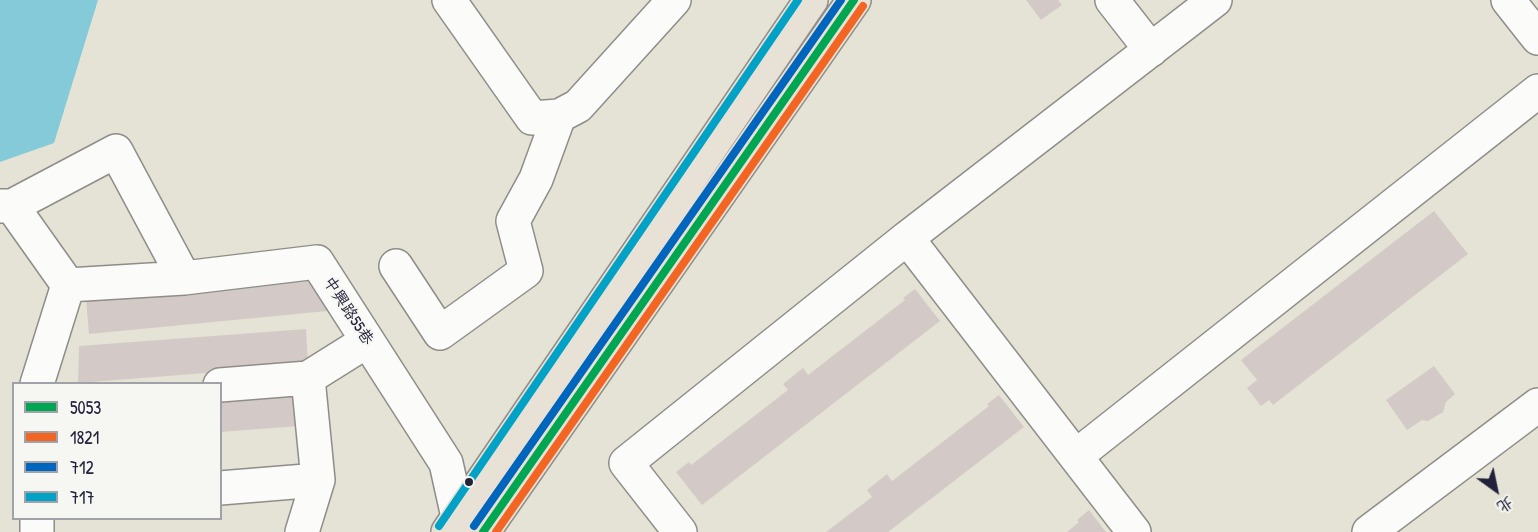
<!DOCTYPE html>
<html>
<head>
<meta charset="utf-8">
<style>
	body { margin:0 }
	#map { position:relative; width:1538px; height:532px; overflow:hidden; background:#e5e3d5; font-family:"Patrick Hand","LXGW WenKai TC",sans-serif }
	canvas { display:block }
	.legend { position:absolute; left:12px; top:382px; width:210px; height:138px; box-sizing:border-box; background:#f6f6f2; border:2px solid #a1a1a9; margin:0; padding:8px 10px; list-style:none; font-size:18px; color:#22223b }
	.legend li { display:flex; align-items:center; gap:12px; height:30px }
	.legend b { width:30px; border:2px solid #a1a1a9 }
	.north { position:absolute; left:1466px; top:460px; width:60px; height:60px; -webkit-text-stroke:4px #f6f6f2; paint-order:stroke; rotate:147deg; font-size:16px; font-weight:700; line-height:24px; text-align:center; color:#22223b }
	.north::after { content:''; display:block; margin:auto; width:21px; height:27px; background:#22223b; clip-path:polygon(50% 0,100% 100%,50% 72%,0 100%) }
</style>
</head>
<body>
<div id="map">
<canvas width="1538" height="532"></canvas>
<ul class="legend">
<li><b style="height:8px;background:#00a651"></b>5053</li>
<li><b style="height:8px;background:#f26522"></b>1821</li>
<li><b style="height:8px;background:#0065bd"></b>712</li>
<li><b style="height:8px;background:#02a2c7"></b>717</li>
</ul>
<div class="north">北</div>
</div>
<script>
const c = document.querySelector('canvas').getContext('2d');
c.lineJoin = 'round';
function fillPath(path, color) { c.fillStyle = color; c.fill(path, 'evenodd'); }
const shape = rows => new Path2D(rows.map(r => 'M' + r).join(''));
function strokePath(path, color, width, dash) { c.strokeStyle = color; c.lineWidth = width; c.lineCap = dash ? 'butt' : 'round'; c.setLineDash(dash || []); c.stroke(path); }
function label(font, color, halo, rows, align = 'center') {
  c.font = font + ' "Patrick Hand","LXGW WenKai TC",sans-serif'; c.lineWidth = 4.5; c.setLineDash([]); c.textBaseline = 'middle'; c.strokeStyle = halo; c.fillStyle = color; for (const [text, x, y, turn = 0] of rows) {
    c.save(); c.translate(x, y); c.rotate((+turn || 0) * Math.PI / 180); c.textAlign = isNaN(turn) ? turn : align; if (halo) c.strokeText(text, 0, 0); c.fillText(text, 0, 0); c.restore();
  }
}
fillPath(shape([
	[0,0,98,0,54,143,0,162]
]), '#84cad8');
fillPath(shape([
	[1026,0,1058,0,1062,5,1041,20],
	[1434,211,1468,254,1273,405,1269,400,1261,406,1247,388,1257,380,1241,360],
	[324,276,327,311,89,334,86,299],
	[915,289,940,321,702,505,676,472,689,462,691,465,788,390,783,384,803,368,808,375,905,300,903,298],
	[306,329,308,365,78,383,79,346],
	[1434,366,1455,394,1446,402,1443,412,1428,421,1422,420,1407,430,1386,400],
	[310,388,313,425,220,432,220,395],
	[999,395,1024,427,888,532,826,532,872,497,867,490,887,474,892,481,989,406,987,404],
	[1089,510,1106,532,1067,532,1079,522,1077,520]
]), '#d3cac8');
const minor = shape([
	[449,0,532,118,559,116,578,106,674,0],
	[1112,0,1151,50],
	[1508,0,1538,38],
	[0,206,12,206,68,285,37,384],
	[12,206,116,151,184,278],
	[396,266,440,333,526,271,513,221,536,179,559,116],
	[68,285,184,278,317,262,446,463,458,517,472,532],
	[220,385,308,378,367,341],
	[1076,456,1538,91],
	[220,488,318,480],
	[37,532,37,518],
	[302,532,318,480,308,378],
	[680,532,626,463,907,238],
	[1134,532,907,238,1215,0],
	[1369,532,1538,405]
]);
const major = shape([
	[448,532,811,0],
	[483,532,854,0]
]);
strokePath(minor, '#8e8d89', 36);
strokePath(major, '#8e8d89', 36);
strokePath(minor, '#fbfbf9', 33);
strokePath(major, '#e8e1d5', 33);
strokePath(shape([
	[483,532,854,0]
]), '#00a651', 8);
strokePath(shape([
	[496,532,863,6]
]), '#f26522', 8);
strokePath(shape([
	[474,526,841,0]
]), '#0065bd', 8);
strokePath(shape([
	[439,526,798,0]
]), '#02a2c7', 8);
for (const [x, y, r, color] of [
	[469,482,5,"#22223b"]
]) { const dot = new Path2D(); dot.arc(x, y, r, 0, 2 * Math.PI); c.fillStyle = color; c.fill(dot); strokePath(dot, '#f6f6f2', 2); }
label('16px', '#22223b', '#f6f6f2', [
	["中興路55巷",348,311,57]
]);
</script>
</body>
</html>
